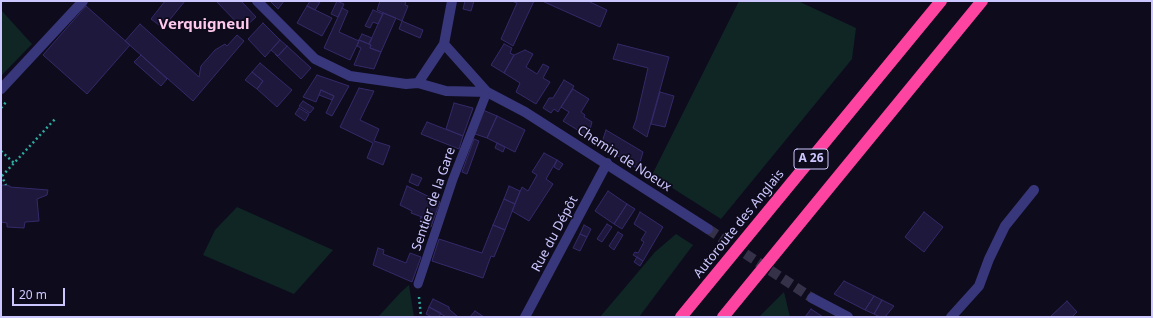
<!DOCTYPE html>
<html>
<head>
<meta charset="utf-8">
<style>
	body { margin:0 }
	#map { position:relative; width:1153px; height:318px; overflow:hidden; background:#0e0b1c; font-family:"Noto Sans",sans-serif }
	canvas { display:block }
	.frame { position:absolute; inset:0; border:2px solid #ccc7fe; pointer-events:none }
	.scale { position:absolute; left:12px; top:288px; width:53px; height:18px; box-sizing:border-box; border:2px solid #ccc7fe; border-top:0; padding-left:5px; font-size:12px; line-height:14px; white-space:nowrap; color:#ccc7fe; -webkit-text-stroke:3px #0e0b1c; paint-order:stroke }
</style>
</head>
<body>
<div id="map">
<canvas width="1153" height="318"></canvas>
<div class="frame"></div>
<div class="scale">20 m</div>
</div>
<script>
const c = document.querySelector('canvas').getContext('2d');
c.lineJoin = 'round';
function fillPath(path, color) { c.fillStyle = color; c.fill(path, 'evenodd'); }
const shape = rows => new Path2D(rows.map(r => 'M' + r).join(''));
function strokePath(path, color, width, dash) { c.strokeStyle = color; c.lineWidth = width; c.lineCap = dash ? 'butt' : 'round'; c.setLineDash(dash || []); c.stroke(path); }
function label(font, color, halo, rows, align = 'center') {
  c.font = font + ' "Noto Sans",sans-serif'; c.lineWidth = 3.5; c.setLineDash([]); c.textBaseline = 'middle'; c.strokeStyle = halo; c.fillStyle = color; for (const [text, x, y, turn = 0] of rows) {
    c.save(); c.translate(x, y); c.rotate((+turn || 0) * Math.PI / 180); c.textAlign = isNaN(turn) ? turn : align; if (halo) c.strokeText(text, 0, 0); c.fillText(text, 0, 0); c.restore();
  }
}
fillPath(shape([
	[739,1,798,1,856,28,852,59,721,219,652,175],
	[1,10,32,44,1,76],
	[237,207,333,250,294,294,203,255,215,230],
	[676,234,693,245,639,317,600,317,655,252],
	[409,285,414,317,378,317,401,292],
	[784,292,790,317,759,317]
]), '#0f2625');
const building = shape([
	[165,1,185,1,163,28,151,19,165,1],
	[216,1,241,1,256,17,243,29,216,1],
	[270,1,284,1,278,9,270,1],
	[310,1,320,2,315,10,307,6,310,1],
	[337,1,344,4,338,17,331,14,337,1],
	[380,1,406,1,405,5,408,6,402,21,377,10,380,1],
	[465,1,474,1,471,11,463,9,465,1],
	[512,1,534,1,513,46,501,39,517,3,512,1],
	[542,1,588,1,607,10,600,27,542,1],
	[86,6,130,45,87,94,43,55,86,6],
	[307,6,332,18,322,36,297,23,307,6],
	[342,8,348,11,339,32,359,41,350,60,324,48,342,8],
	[373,10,383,14,378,24,373,22,370,28,365,26,373,10],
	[383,13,396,18,381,52,370,48,371,45,369,44,383,13],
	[402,21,423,30,420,38,399,29,402,21],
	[263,23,280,40,265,57,248,39,263,23],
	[140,24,199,77,201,66,215,50,225,44,227,46,237,35,244,41,193,101,125,41,140,24],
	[362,34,372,38,369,44,359,40,362,34],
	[280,40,287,46,278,56,271,50,280,40],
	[359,40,371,45,370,48,381,52,374,69,354,65,361,48,357,46,359,40],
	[504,44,512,48,510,53,514,55,504,73,491,65,504,44],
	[618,44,669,57,647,137,633,128,636,120,648,68,613,59,618,44],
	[287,46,311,68,301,79,275,54,278,56,287,46],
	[525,50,533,54,526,67,537,74,543,64,549,67,543,78,550,82,536,104,516,92,520,83,504,73,514,55,525,50],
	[141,55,167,79,161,86,134,62,141,55],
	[260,63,292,90,277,107,257,89,263,81,252,72,260,63],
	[252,72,263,81,257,89,245,80,252,72],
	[317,75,349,86,332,116,326,113,334,96,321,90,316,102,303,97,317,75],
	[564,80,574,86,558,112,554,109,551,113,543,108,549,98,553,98,564,80],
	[359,88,374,91,360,120,379,129,374,141,390,146,383,165,367,158,373,143,340,127,359,88],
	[573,89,589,99,581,112,585,115,584,117,592,122,589,133,584,134,563,121,569,112,561,107,573,89],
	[321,90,334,96,332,100,319,95,321,90],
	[660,92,674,96,665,127,651,124,660,92],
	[303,101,314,108,310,113,299,106,303,101],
	[454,103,473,108,463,136,446,129,454,103],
	[299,108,309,114,305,121,295,114,299,108],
	[483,110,497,116,487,138,475,134,483,110],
	[497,116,525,130,515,152,487,138,497,116],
	[427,122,463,136,459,149,421,134,427,122],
	[606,130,643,152,638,169,601,145,606,130],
	[474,139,479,141,467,174,462,172,474,139],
	[497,143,505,147,503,152,495,148,497,143],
	[544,153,557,160,546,179,553,184,529,221,512,211,522,187,528,191,537,175,532,172,544,153],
	[557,160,563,164,559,170,554,167,557,160],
	[412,174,422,178,418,186,409,182,412,174],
	[3,185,10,186,10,187,48,190,47,195,37,199,39,221,25,222,24,228,7,227,7,223,1,222,1,186,3,185],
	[407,186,440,202,433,221,411,213,412,211,400,205,407,186],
	[509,186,520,191,515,204,504,199,509,186],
	[608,191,627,204,614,224,595,211,608,191],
	[504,199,515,204,505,230,493,225,504,199],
	[627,204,635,209,622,229,614,224,627,204],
	[640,212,663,227,643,261,633,255,635,252,638,253,644,242,641,240,646,232,634,224,640,212],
	[924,212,943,227,924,252,905,237,924,212],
	[421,217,433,221,431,227,419,222,421,217],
	[607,224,612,227,602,242,597,239,607,224],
	[493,225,505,230,494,257,491,256,483,278,432,261,439,239,482,253,493,225],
	[584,225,591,229,587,237,580,234,584,225],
	[618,232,623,235,614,250,609,246,618,232],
	[580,234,587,237,580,251,573,248,580,234],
	[378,248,384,250,383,254,406,263,410,253,421,257,412,282,373,265,378,248],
	[637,257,643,261,640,266,634,262,637,257],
	[844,281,874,296,865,310,834,294,844,281],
	[874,296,882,300,874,314,865,310,874,296],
	[433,299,449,307,449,309,458,317,446,317,429,307,433,299],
	[882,300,894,306,885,317,880,317,874,314,882,300],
	[1067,301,1077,312,1072,317,1050,317,1067,301],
	[429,307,441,313,439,317,432,317,426,314,429,307],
	[811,309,823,317,805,317,811,309],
	[475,311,484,317,470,317,475,311]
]);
fillPath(building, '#1e183d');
strokePath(building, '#352a69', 1);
strokePath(shape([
	[708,229,812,298]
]), '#343149', 10, [10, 5]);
strokePath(shape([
	[1,108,7,101],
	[1,151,14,163],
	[1,175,6,185],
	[2,176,55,119],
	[419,297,421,317]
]), '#2eaca1', 2.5, [2, 3]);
strokePath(shape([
	[418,284,453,179,487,92]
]), '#38377b', 9);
strokePath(shape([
	[1,89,83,1],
	[525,317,607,163],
	[951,317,979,286,989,259,1005,226,1034,190]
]), '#38377b', 10);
strokePath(shape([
	[257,1,315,59,350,76,406,84,418,83,446,91,487,92],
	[444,44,487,92,525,112,708,229],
	[418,83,444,44,452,1],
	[812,298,848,317]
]), '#38377b', 10);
strokePath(shape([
	[681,317,941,1],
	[723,317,982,1]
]), '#fd44a1', 12);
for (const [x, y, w] of [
	[811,159,34]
]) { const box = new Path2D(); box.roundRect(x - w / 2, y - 10, w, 20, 3); c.fillStyle = '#0e0b1c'; c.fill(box); strokePath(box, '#ccc7fe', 1); }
label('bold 12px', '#ccc7fe', null, [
	["A 26",811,159]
]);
label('13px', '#ccc7fe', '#0e0b1c', [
	["Chemin de Noeux",624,159,33],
	["Sentier de la Gare",434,199,-71],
	["Autoroute des Anglais",739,224,-51],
	["Rue du Dépôt",555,234,-62]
]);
label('bold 15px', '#fec9ec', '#0e0b1c', [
	["Verquigneul",204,25]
]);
</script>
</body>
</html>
